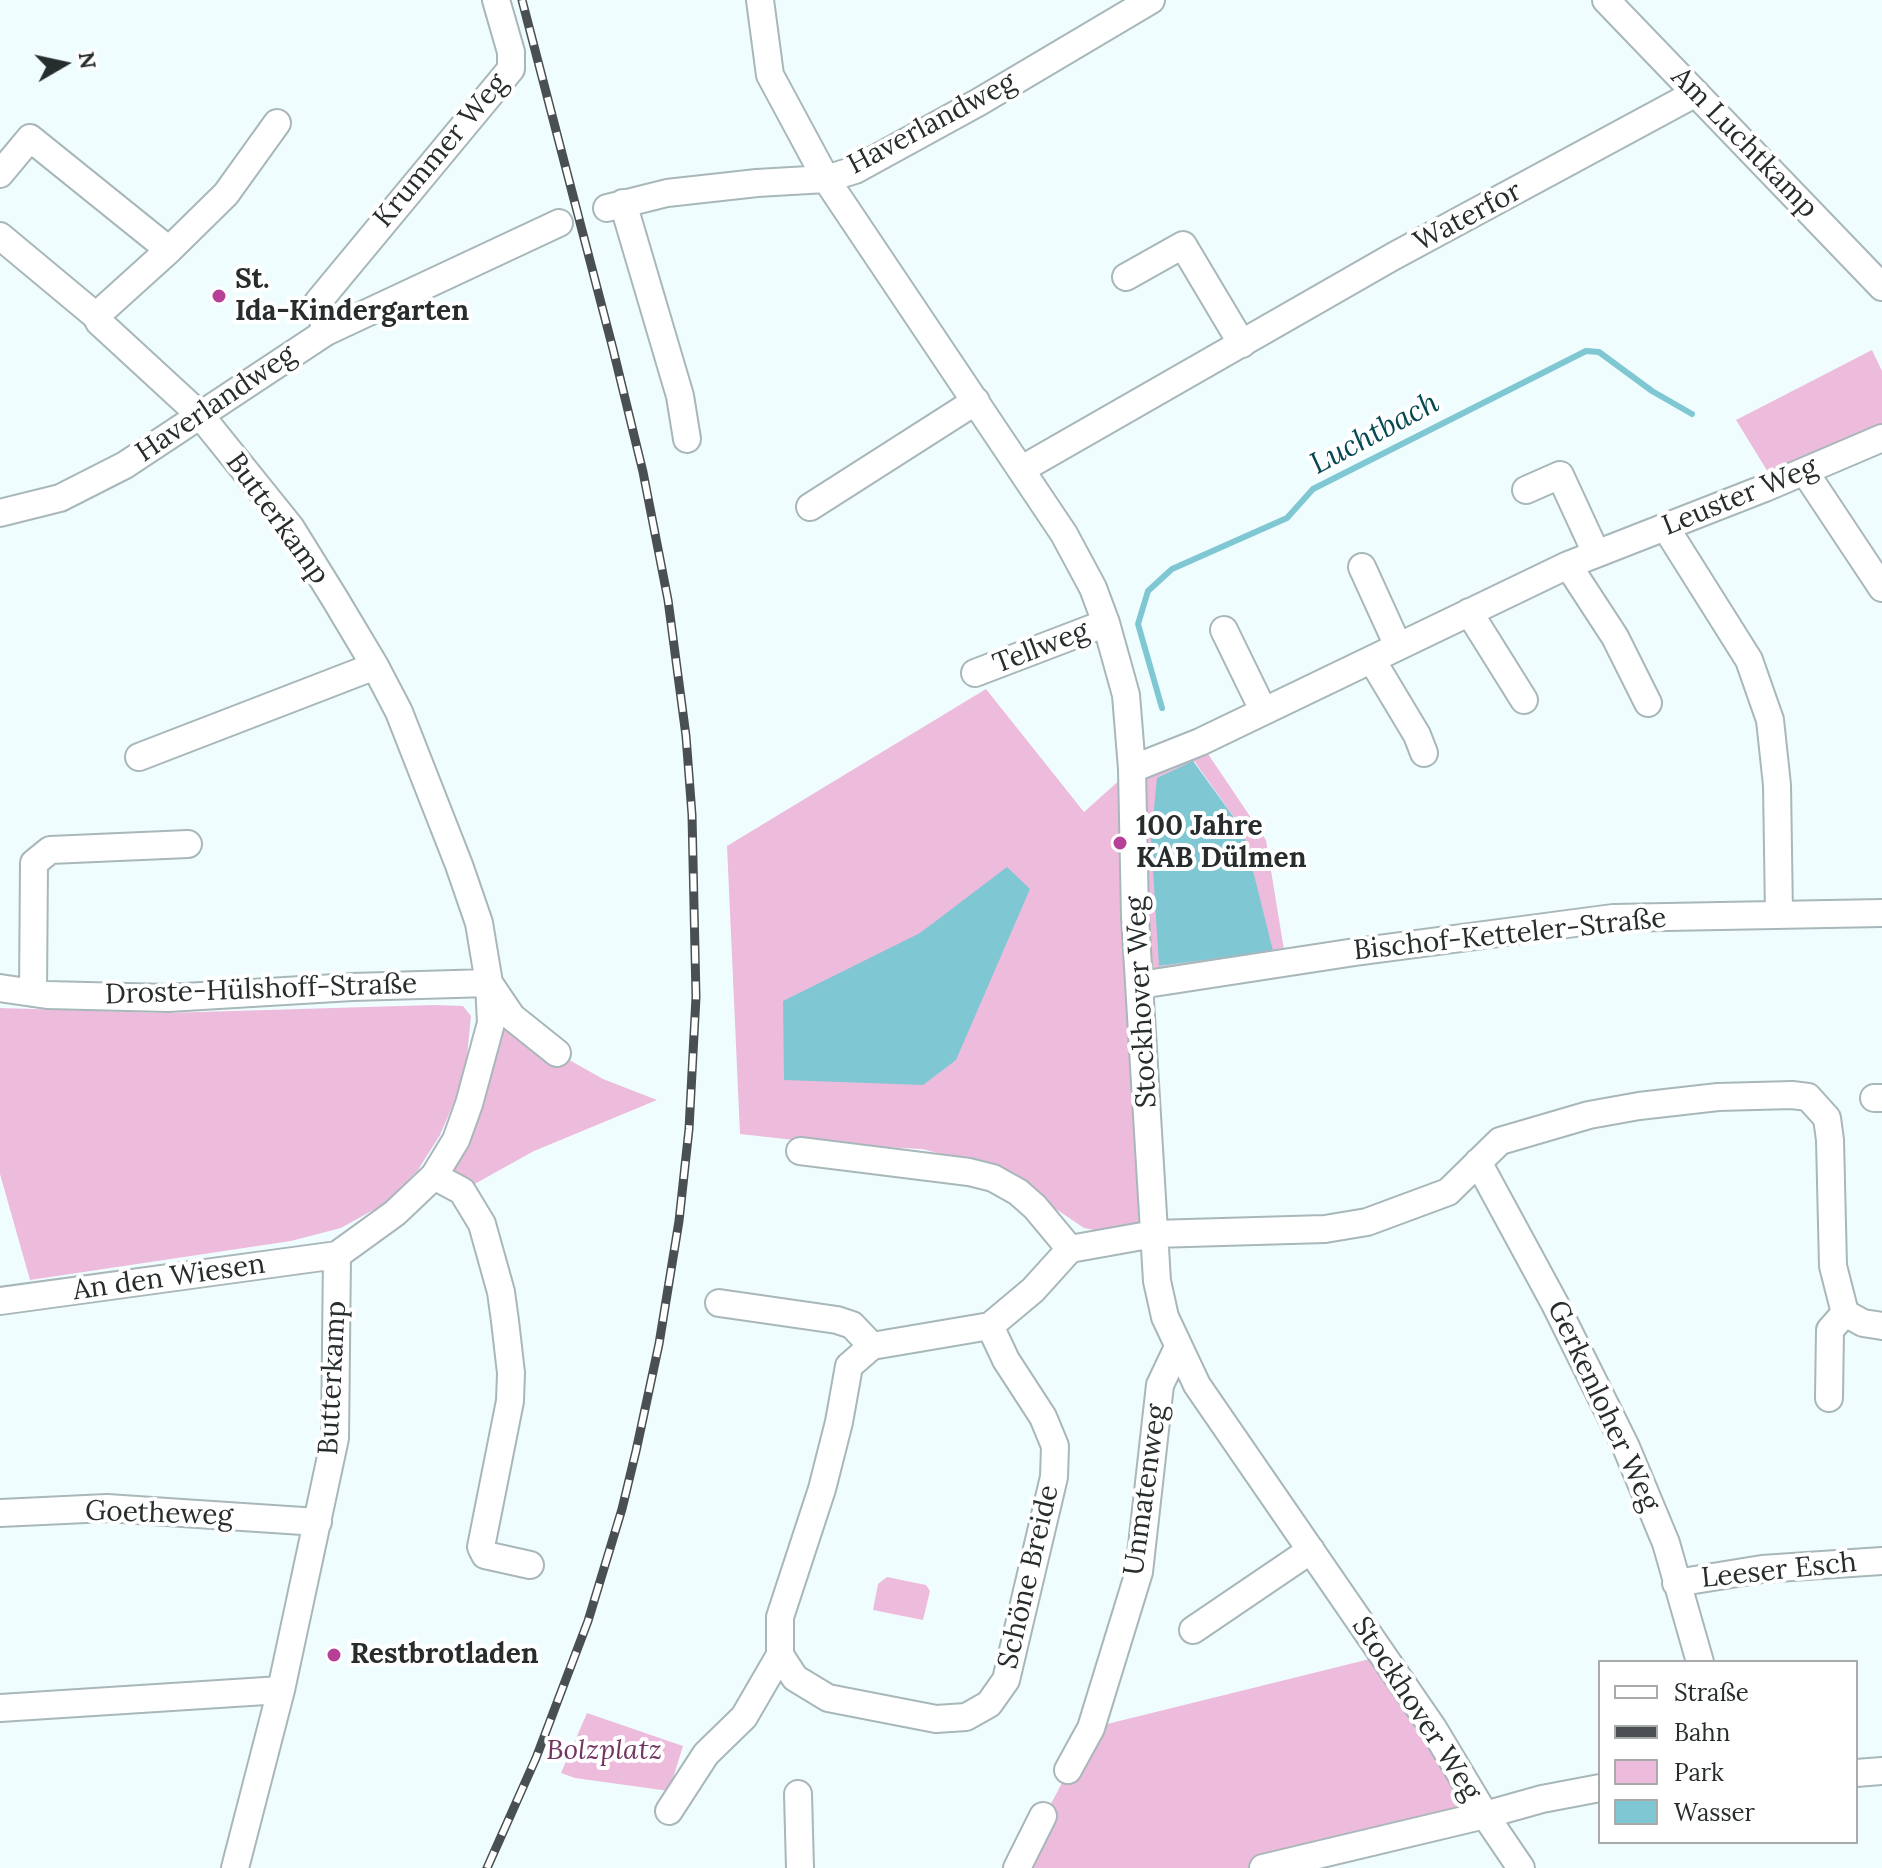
<!DOCTYPE html>
<html>
<head>
<meta charset="utf-8">
<style>
	body { margin:0 }
	#map { position:relative; width:1882px; height:1868px; overflow:hidden; background:#f0fdff; font-family:Lora,serif }
	canvas { display:block }
	.legend { position:absolute; left:1598px; top:1660px; width:260px; height:184px; box-sizing:border-box; background:#fff; border:2px solid #a9abab; margin:0; padding:10px 14px; list-style:none; font-size:24px; color:#272c2d }
	.legend li { display:flex; align-items:center; gap:16px; height:40px }
	.legend b { width:40px; border:2px solid #a9abab }
	.north { position:absolute; left:24px; top:24px; width:80px; height:80px; -webkit-text-stroke:6px #fff; paint-order:stroke; rotate:81deg; font-size:22px; font-weight:700; line-height:32px; text-align:center; color:#272c2d }
	.north::after { content:''; display:block; margin:auto; width:28px; height:36px; background:#272c2d; clip-path:polygon(50% 0,100% 100%,50% 72%,0 100%) }
</style>
</head>
<body>
<div id="map">
<canvas width="1882" height="1868"></canvas>
<ul class="legend">
<li><b style="height:10px;background:#fff"></b>Straße</li>
<li><b style="height:10px;background:#4a5052"></b>Bahn</li>
<li><b style="height:22px;background:#edbcdc"></b>Park</li>
<li><b style="height:22px;background:#7fc7d3"></b>Wasser</li>
</ul>
<div class="north">N</div>
</div>
<script>
const c = document.querySelector('canvas').getContext('2d');
c.lineJoin = 'round';
function fillPath(path, color) { c.fillStyle = color; c.fill(path, 'evenodd'); }
const shape = rows => new Path2D(rows.map(r => 'M' + r).join(''));
function strokePath(path, color, width, dash) { c.strokeStyle = color; c.lineWidth = width; c.lineCap = dash ? 'butt' : 'round'; c.setLineDash(dash || []); c.stroke(path); }
function label(font, color, halo, rows, align = 'center') {
  c.font = font + ' Lora,serif'; c.lineWidth = 8; c.setLineDash([]); c.textBaseline = 'middle'; c.strokeStyle = halo; c.fillStyle = color; for (const [text, x, y, turn = 0] of rows) {
    c.save(); c.translate(x, y); c.rotate((+turn || 0) * Math.PI / 180); c.textAlign = isNaN(turn) ? turn : align; if (halo) c.strokeText(text, 0, 0); c.fillText(text, 0, 0); c.restore();
  }
}
fillPath(shape([
	[1872,350,1882,371,1882,428,1771,477,1736,420],
	[986,689,1084,812,1132,769,1200,742,1266,840,1286,962,1140,986,1154,1234,1119,1235,1084,1228,995,1168,922,1149,839,1145,740,1134,727,846],
	[1194,761,1243,830,1272,950,1159,966],
	[489,983,557,1053,603,1079,657,1100,534,1151,462,1191,434,1176,456,1140],
	[434,1005,463,1006,471,1016,467,1056,455,1100,440,1135,418,1170,384,1204,341,1228,291,1241,30,1280,0,1174,0,1008,165,1013],
	[887,1577,926,1585,930,1591,923,1620,873,1610,878,1584],
	[1382,1656,1485,1815,1263,1868,1017,1868,1091,1728],
	[587,1713,683,1746,669,1791,575,1778,561,1773]
]), '#edbcdc');
fillPath(shape([
	[1193,761,1243,830,1273,951,1159,966,1151,839,1157,778],
	[1007,867,1030,889,956,1060,923,1085,784,1080,783,1001,920,933]
]), '#7fc7d3');
strokePath(shape([
	[1162,708,1138,624,1148,591,1172,569,1287,518,1313,489,1586,351,1599,352,1652,391,1692,414]
]), '#7fc7d3', 6);
const minor = shape([
	[760,0,770,75,826,179,1064,534,1093,588,1106,623,1126,695,1132,769,1135,917,1157,1281,1165,1317,1197,1385,1433,1728,1485,1815,1521,1868],
	[1606,0,1882,287],
	[0,174,30,138,169,250,96,316],
	[623,203,680,396,687,439],
	[607,208,667,193,757,183,826,179,855,170,979,102,1151,0],
	[0,236,96,316,99,322,200,415,291,528,335,599,375,666,399,712,459,865,479,923,489,983,491,1023,469,1104,456,1140,434,1176,395,1213,337,1255,0,1301],
	[169,250,226,194,277,123],
	[1126,277,1183,245,1242,344],
	[326,332,318,302,511,69,511,52,496,0],
	[1022,469,1394,256,1696,93],
	[1805,472,1882,588],
	[1526,490,1560,475,1596,553],
	[810,507,976,401],
	[0,513,60,498,125,465,326,332,559,223],
	[1666,528,1749,660,1770,720,1777,785,1779,914],
	[1568,565,1615,637,1648,703],
	[1362,567,1398,646],
	[1469,612,1524,700],
	[1224,630,1263,710],
	[1372,660,1417,735,1424,753],
	[975,673,1106,623],
	[139,757,375,666],
	[1132,769,1200,742,1568,565,1765,488,1882,438],
	[489,983,512,1017,557,1053],
	[1140,985,1355,952,1613,918,1882,913],
	[0,988,47,995,168,998,352,987,489,983],
	[33,993,34,863,50,850,188,844],
	[1874,1098,1882,1098],
	[800,1151,969,1172,993,1178,1018,1192,1035,1207,1070,1249],
	[1478,1162,1555,1304,1626,1447,1666,1543,1700,1662],
	[434,1176,462,1191,482,1224,501,1292,505,1321,511,1373,510,1401,481,1547,485,1555,530,1565],
	[719,1303,837,1320,852,1325,872,1346],
	[990,1326,1006,1360,1043,1417,1055,1446,1054,1477,1006,1680,989,1704,966,1717,936,1719,828,1698,795,1678,780,1655,780,1617,822,1489,839,1422,849,1366,872,1346,990,1326,1033,1290,1070,1249,1154,1234,1325,1229,1367,1222,1448,1192,1500,1141,1589,1115,1639,1106,1718,1097,1792,1095,1808,1097,1827,1118,1830,1140,1833,1266,1845,1313,1863,1323,1882,1326],
	[1829,1398,1830,1330,1845,1313],
	[0,1513,107,1508,318,1522],
	[1676,1583,1762,1569,1882,1561],
	[1193,1630,1311,1550],
	[0,1708,281,1690],
	[1068,1770,1091,1728,1139,1572,1160,1385,1178,1347],
	[1856,1773,1882,1771],
	[798,1794,800,1868],
	[669,1811,706,1754,744,1717,780,1655],
	[235,1868,281,1690,335,1438,337,1255],
	[1017,1868,1043,1816],
	[1263,1868,1485,1815,1542,1799,1600,1788]
]);
strokePath(minor, '#a8b7b9', 30);
strokePath(minor, '#fff', 26);
const rail = shape([
	[487,1868,536,1758,588,1621,622,1509,636,1451,659,1344,679,1221,689,1129,696,997,692,815,686,736,668,600,643,472,613,349,522,0]
]);
strokePath(rail, '#4a5052', 9);
strokePath(rail, '#fff', 6, [18]);
for (const [x, y, r, color] of [
	[219,296,8,"#b64097"],
	[1120,843,8,"#b64097"],
	[334,1655,8,"#b64097"]
]) { const dot = new Path2D(); dot.arc(x, y, r, 0, 2 * Math.PI); c.fillStyle = color; c.fill(dot); strokePath(dot, '#fff', 3); }
label('28px', '#272c2d', '#fff', [
	["Haverlandweg",932,124,-28],
	["Am Luchtkamp",1744,143,46],
	["Krummer Weg",441,151,-50],
	["Waterfor",1468,217,-28],
	["Haverlandweg",216,404,-34],
	["Leuster Weg",1740,497,-22],
	["Butterkamp",277,519,54],
	["Tellweg",1041,648,-21],
	["Bischof-Ketteler-Straße",1510,935,-6],
	["Droste-Hülshoff-Straße",261,990,-2],
	["Stockhover Weg",1142,1002,-93],
	["An den Wiesen",169,1278,-8],
	["Butterkamp",333,1378,-87],
	["Gerkenloher Weg",1603,1406,65],
	["Unmatenweg",1146,1490,-82],
	["Goetheweg",159,1514,2],
	["Leeser Esch",1779,1571,-6],
	["Schöne Breide",1029,1577,-77],
	["Stockhover Weg",1416,1709,57]
]);
label('bold 28px', '#272c2d', '#fff', [
	["St.",235,280],
	["Ida-Kindergarten",235,312],
	["100 Jahre",1136,827],
	["KAB Dülmen",1136,859],
	["Restbrotladen",350,1655]
], 'left');
label('italic 28px', '#733561', '#fff', [
	["Bolzplatz",604,1751]
]);
label('italic 30px', '#044951', '#fff', [
	["Luchtbach",1375,434,-28]
]);
</script>
</body>
</html>
